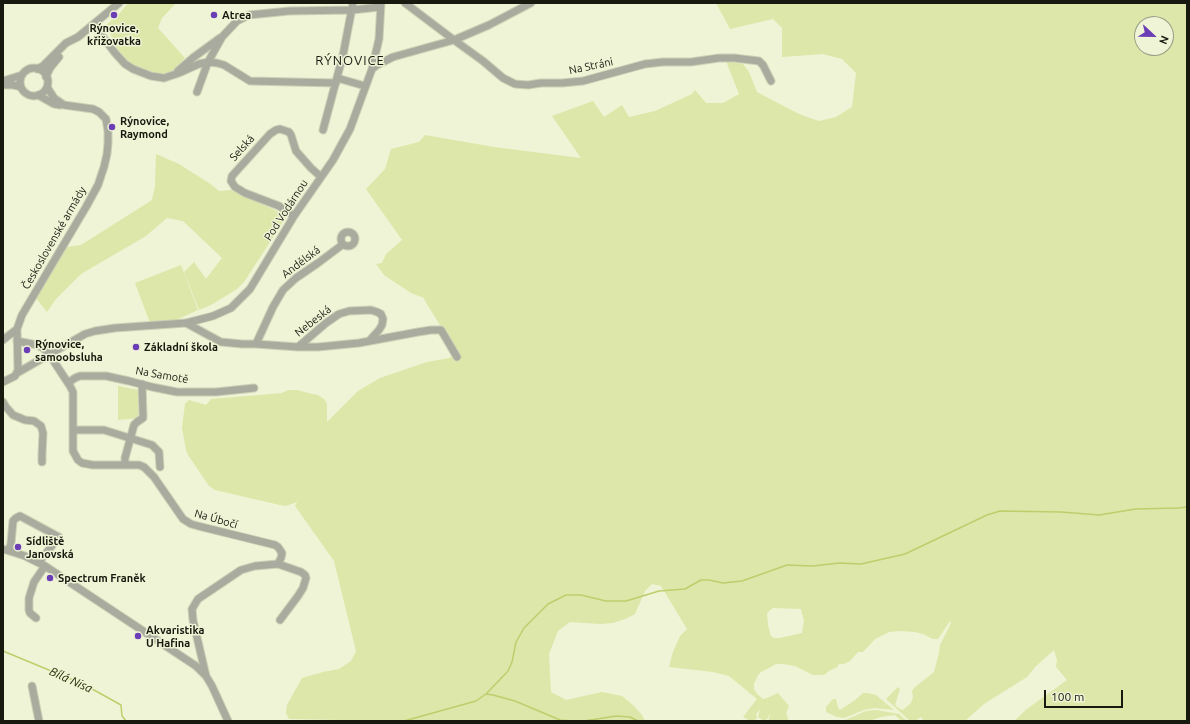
<!DOCTYPE html>
<html>
<head>
<meta charset="utf-8">
<style>
	body { margin:0 }
	#map { position:relative; width:1190px; height:724px; overflow:hidden; background:#eef4d5; font-family:Ubuntu,sans-serif }
	canvas { display:block }
	.frame { position:absolute; inset:0; border:4px solid #181a10; pointer-events:none }
	.north { position:absolute; left:1134px; top:16px; width:40px; height:40px; box-sizing:border-box; background:#eef4d5; border:1px solid #989d86; border-radius:50%; rotate:112deg; font-size:11px; font-weight:700; line-height:16px; text-align:center; color:#181a10 }
	.north::after { content:''; display:block; margin:auto; width:14px; height:18px; background:#6c3eb6; clip-path:polygon(50% 0,100% 100%,50% 72%,0 100%) }
	.scale { position:absolute; left:1044px; top:690px; width:79px; height:18px; box-sizing:border-box; border:2px solid #181a10; border-top:0; padding-left:5px; font-size:12px; line-height:14px; white-space:nowrap; color:#181a10; -webkit-text-stroke:3px #eef4d5; paint-order:stroke }
</style>
</head>
<body>
<div id="map">
<canvas width="1190" height="724"></canvas>
<div class="frame"></div>
<div class="north">N</div>
<div class="scale">100 m</div>
</div>
<script>
const c = document.querySelector('canvas').getContext('2d');
c.lineJoin = 'round';
function fillPath(path, color) { c.fillStyle = color; c.fill(path, 'evenodd'); }
const shape = rows => new Path2D(rows.map(r => 'M' + r).join(''));
function strokePath(path, color, width, dash) { c.strokeStyle = color; c.lineWidth = width; c.lineCap = dash ? 'butt' : 'round'; c.setLineDash(dash || []); c.stroke(path); }
function label(font, color, halo, rows, align = 'center') {
  c.font = font + ' Ubuntu,sans-serif'; c.lineWidth = 3; c.setLineDash([]); c.textBaseline = 'middle'; c.strokeStyle = halo; c.fillStyle = color; for (const [text, x, y, turn = 0] of rows) {
    c.save(); c.translate(x, y); c.rotate((+turn || 0) * Math.PI / 180); c.textAlign = isNaN(turn) ? turn : align; if (halo) c.strokeText(text, 0, 0); c.fillText(text, 0, 0); c.restore();
  }
}
fillPath(shape([
	[128,3,176,3,162,18,158,28,185,58,187,55,174,71,161,74,143,69,128,63,118,50,106,25,120,13],
	[716,3,1187,3,1187,721,1014,721,1027,709,1067,680,1056,667,1057,660,1054,650,1035,667,1027,677,984,704,965,721,922,721,923,720,921,717,915,721,910,721,886,699,898,687,900,689,895,705,900,709,903,710,911,703,913,697,912,691,914,688,934,672,939,653,940,645,951,623,950,621,938,639,933,639,923,634,915,632,900,631,889,632,875,639,863,652,858,652,850,661,844,664,839,664,837,667,829,671,824,675,813,675,795,666,783,664,776,664,769,668,761,672,758,675,754,684,754,689,757,694,763,699,767,698,778,693,789,706,786,713,788,718,787,721,768,721,771,713,767,719,764,721,758,717,760,709,756,714,757,718,755,720,753,721,750,721,743,717,757,699,729,676,713,672,669,667,673,652,680,636,687,629,661,586,652,584,645,591,635,614,625,619,613,623,600,624,570,622,558,631,549,654,551,692,566,700,602,692,622,696,634,706,642,715,645,721,343,721,342,720,289,719,286,713,287,705,302,678,323,672,339,669,351,661,356,651,334,561,295,506,297,502,286,506,280,505,215,490,209,486,188,455,186,450,182,428,185,404,189,400,206,405,211,399,282,393,288,390,297,390,308,393,318,395,324,399,327,404,327,422,358,391,380,378,427,362,450,358,455,349,425,301,424,298,411,293,384,275,376,264,382,263,386,254,402,240,366,189,385,169,391,149,419,142,425,135,494,147,581,158,552,116,593,101,604,117,622,105,629,117,655,111,692,94,695,90,706,103,723,103,739,94,726,61,743,64,749,72,757,92,797,113,807,117,819,121,836,117,852,107,856,73,842,59,823,54,782,57,782,28,773,19,730,29],
	[1142,24,1166,24,1166,48,1142,48],
	[773,608,801,609,804,621,802,633,780,638,774,638,771,636,768,625,767,614,769,611],
	[156,154,179,164,209,183,219,191,232,190,287,216,244,282,237,289,211,305,199,310,184,272,194,262,206,279,222,258,183,221,167,218,146,236,81,274,56,299,47,312,36,298,67,247,81,245,152,200,155,186],
	[181,265,198,310,174,321,150,323,135,283],
	[118,386,138,390,138,418,118,420],
	[863,693,867,693,876,695,894,710,874,708,864,710,844,718,837,717,826,712,826,707,833,699,836,699,838,708,840,710,855,700],
	[876,710,899,714,907,721,901,721,895,715,881,717,869,721,843,721,866,711]
]), '#dce7a9');
strokePath(shape([
	[3,651,85,685,121,705,122,716,126,721],
	[486,694,493,695,515,701,560,720,572,721],
	[404,721,476,701,486,694,508,671,512,662,516,642,524,628,548,604,566,595,581,595,606,601,626,601,659,591,685,589,701,580,709,580,723,583,742,581,787,565,813,566,839,563,861,564,905,554,987,515,1000,511,1061,512,1099,515,1136,509,1178,508,1187,507],
	[584,721,616,716,630,717,638,721]
]), '#bfce6c', 1.5);
const minor = shape([
	[405,3,454,40,483,61,503,78,515,84,528,85,541,83,562,83,583,81,645,64,663,62,691,62,719,58,734,58,759,61,763,65,771,81],
	[94,25,115,53,125,64,133,69,151,76,164,78,179,73,199,64,208,62,217,63,224,65,250,81,336,83],
	'20 82a14 14 0 1 1 28 0a14 14 0 1 1-28 0Z',
	[37,69,43,66,66,43,78,37,119,3],
	[372,69,377,65,393,57,454,40,489,25,531,3],
	[178,71,194,57,220,38],
	[46,77,50,68,59,57],
	[337,78,365,86],
	[3,81,22,75],
	[3,85,13,85,21,87],
	[197,92,208,62,222,37,237,21,249,15,289,11,352,10,380,7],
	[38,95,54,104,60,105],
	[323,130,343,55,353,3],
	[294,216,279,206,245,193,235,187,231,181,232,176,270,134,276,130,280,129,289,132,291,135,296,151,311,168,321,177],
	'341 239a7 7 0 1 1 14 0a7 7 0 1 1-14 0Z',
	[186,323,221,342,242,344,256,344,298,347,318,347,359,343,418,332,431,330,441,330,457,357],
	[3,340,17,329],
	[17,341,37,345,43,348,49,354,70,386,73,392,73,451,78,460,82,463,93,465,139,465,144,467,154,477,183,519,191,524,198,526,275,545,278,547,282,553,281,558,278,564],
	[256,344,273,307,283,290,296,278,318,263,342,245],
	[298,347,326,323,339,314,349,311,371,310,377,312,381,314,383,319,382,325,379,330,369,341],
	[17,373,85,334,95,331,115,328,186,323,213,316,231,308,250,289,294,216,333,160,350,129,372,69,379,39,381,3],
	[3,382,15,376,18,370,17,329,22,315,86,207,98,185,104,167,107,154,108,143,108,131,106,119,99,112,93,109,64,105,54,98,47,87],
	[68,383,75,378,80,376,106,376,129,381,152,387,177,392,216,392,254,388],
	[3,402,6,407,13,415,25,420,34,421,41,426,43,433,42,455,42,462],
	[73,430,104,430,152,445,159,452,160,467],
	[125,465,125,458,134,425,137,422,143,418,143,416,142,384],
	[3,549,25,556,45,566,196,666,206,676,212,686,228,721],
	[9,551,11,543,13,521,16,518,20,516,59,537,39,562],
	[36,618,30,613,29,610,29,598,34,582,45,566],
	[206,676,193,620,192,609,198,599,241,570,255,566,278,564,301,572,305,575,306,578,303,588,298,596,280,620],
	[32,686,39,721]
]);
strokePath(minor, '#ccd1b5', 9);
strokePath(minor, '#a9ab9e', 7);
for (const [x, y, r, color] of [
	[114,15,4,"#6c3eb6"],
	[214,15,4,"#6c3eb6"],
	[112,127,4,"#6c3eb6"],
	[136,347,4,"#6c3eb6"],
	[27,350,4,"#6c3eb6"],
	[18,547,4,"#6c3eb6"],
	[50,578,4,"#6c3eb6"],
	[138,636,4,"#6c3eb6"]
]) { const dot = new Path2D(); dot.arc(x, y, r, 0, 2 * Math.PI); c.fillStyle = color; c.fill(dot); strokePath(dot, '#eef4d5', 1.5); }
label('bold 11px', '#181a10', '#eef4d5', [
	["Atrea",222,15],
	["Rýnovice,",114,28,"center"],
	["křižovatka",114,41,"center"],
	["Rýnovice,",120,121],
	["Raymond",120,134],
	["Rýnovice,",35,344],
	["samoobsluha",35,357],
	["Základní škola",144,347],
	["Sídliště",26,541],
	["Janovská",26,554],
	["Spectrum Franěk",58,578],
	["Akvaristika",146,630],
	["U Hafina",146,643]
], 'left');
label('11px', '#181a10', '#eef4d5', [
	["Na Stráni",591,66,-12],
	["Selská",242,148,-48],
	["Pod Vodárnou",286,210,-57],
	["Československé armády",54,238,-60],
	["Andělská",301,262,-37],
	["Nebeská",313,321,-38],
	["Na Samotě",162,375,10],
	["Na Úbočí",216,519,16]
]);
label('italic 12px', '#272c02', '#eef4d5', [
	["Bílá Nisa",71,680,24]
]);
c.letterSpacing = '1px';
label('13px', '#181a10', '#eef4d5', [
	["RÝNOVICE",350,61]
]);
c.letterSpacing = '0px';
</script>
</body>
</html>
